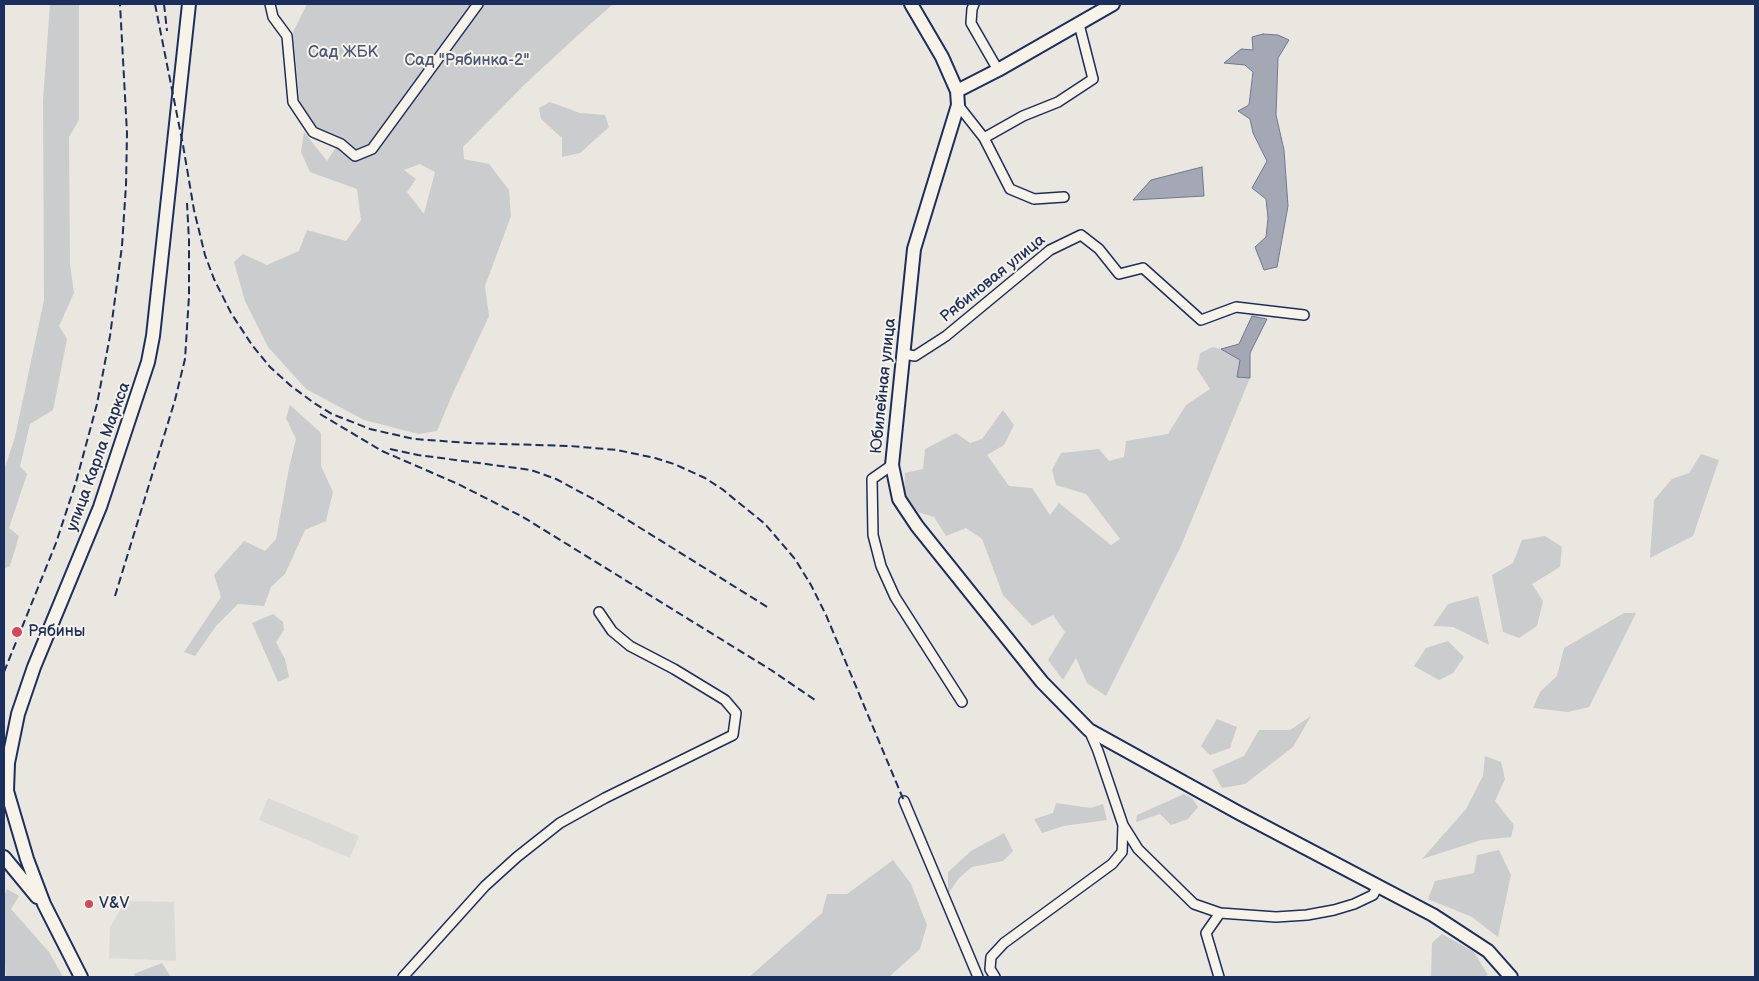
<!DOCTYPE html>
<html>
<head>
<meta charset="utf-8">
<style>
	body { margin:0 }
	#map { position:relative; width:1759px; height:981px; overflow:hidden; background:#eae7e0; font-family:"Balsamiq Sans",sans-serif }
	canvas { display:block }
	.frame { position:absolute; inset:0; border:5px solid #1b2f5e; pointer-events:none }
</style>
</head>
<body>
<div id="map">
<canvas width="1759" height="981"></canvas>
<div class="frame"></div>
</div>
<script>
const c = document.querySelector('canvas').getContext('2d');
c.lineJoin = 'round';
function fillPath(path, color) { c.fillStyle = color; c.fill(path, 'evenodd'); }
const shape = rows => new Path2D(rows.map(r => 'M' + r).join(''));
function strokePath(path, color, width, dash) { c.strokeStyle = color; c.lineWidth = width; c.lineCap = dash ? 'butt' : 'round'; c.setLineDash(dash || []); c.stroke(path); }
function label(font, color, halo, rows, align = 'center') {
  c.font = font + ' "Balsamiq Sans",sans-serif'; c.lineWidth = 4; c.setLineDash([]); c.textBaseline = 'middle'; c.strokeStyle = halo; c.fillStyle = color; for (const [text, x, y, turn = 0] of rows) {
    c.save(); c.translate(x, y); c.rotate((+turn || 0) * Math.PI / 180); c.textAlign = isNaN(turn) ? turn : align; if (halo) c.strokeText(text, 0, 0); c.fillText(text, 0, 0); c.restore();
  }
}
fillPath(shape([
	[268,798,359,836,350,858,259,820],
	[125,901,174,902,176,961,109,958,110,927]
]), '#dadad6');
fillPath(shape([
	[50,4,79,4,79,120,69,137,70,264,74,293,59,326,67,339,53,410,30,424,20,466,27,474,9,528,19,536,10,566,4,569,4,470,15,437,44,300,43,100],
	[307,4,613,4,577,36,524,85,463,147,464,159,489,164,509,190,511,216,485,286,489,316,453,393,437,431,419,434,364,420,306,389,268,347,245,301,234,262,243,254,267,265,299,251,307,230,346,241,361,220,357,189,310,172,301,152,304,132,327,161,341,140,312,126,300,106,293,32],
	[420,164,435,172,424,214,407,192,416,179,404,170],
	[550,102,580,113,605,115,609,127,580,153,562,157,562,138,541,119,539,108],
	[1213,347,1221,349,1240,360,1237,377,1250,378,1181,546,1106,696,1087,683,1076,658,1063,680,1048,660,1065,632,1053,615,1032,626,1003,595,982,539,966,528,946,536,934,517,918,512,904,494,905,473,923,469,925,449,956,433,970,443,982,439,1003,410,1014,425,1004,445,987,455,1009,486,1032,488,1050,515,1059,503,1111,545,1120,539,1086,494,1056,485,1052,470,1061,453,1099,449,1109,461,1124,457,1126,441,1168,434,1186,405,1210,389,1197,369,1200,353],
	[290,405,321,433,321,466,333,492,326,521,305,530,285,574,271,587,264,606,238,604,216,626,195,656,184,652,221,597,214,575,244,541,265,551,276,539,289,468,296,439,286,418],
	[1701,454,1719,460,1693,536,1650,558,1654,500,1672,479,1689,473],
	[1545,536,1562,547,1560,567,1532,584,1543,601,1537,626,1519,638,1503,632,1492,575,1513,563,1522,540],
	[1478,596,1489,645,1453,627,1433,626,1448,604],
	[1624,613,1636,613,1589,707,1568,712,1533,708,1540,692,1557,676,1564,648],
	[273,614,283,622,284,630,276,642,285,659,289,677,278,682,252,623],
	[1448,641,1464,657,1453,673,1439,680,1414,666,1426,648],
	[1311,716,1293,747,1245,784,1222,788,1212,770,1244,756,1259,730,1290,730],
	[1217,719,1237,727,1230,748,1210,755,1201,746],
	[1485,756,1501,762,1505,779,1495,801,1514,825,1511,837,1481,840,1422,859,1466,809,1483,776],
	[1184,794,1192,798,1198,807,1188,819,1171,825,1160,814,1136,822,1137,815],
	[1056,803,1091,808,1103,804,1107,820,1064,826,1042,833,1034,819,1053,813],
	[1004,833,1013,851,1003,861,972,867,959,878,948,894,948,872,971,851],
	[1499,850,1511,875,1498,937,1472,917,1428,899,1435,881,1474,873,1477,855],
	[893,860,911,884,927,925,920,949,889,977,749,977,822,913,827,894,847,894],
	[7,889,19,896,11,909,49,952,63,977,6,977,4,950,4,895],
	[1442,934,1474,952,1488,975,1484,977,1431,977,1432,943],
	[162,963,171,977,135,977,134,974]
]), '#cbcccd');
const water = shape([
	[1263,34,1278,35,1289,40,1278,58,1276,115,1284,150,1288,206,1277,267,1264,270,1255,247,1266,237,1268,218,1266,199,1252,188,1267,161,1253,133,1250,119,1238,111,1249,105,1253,72,1245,65,1224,63,1241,49,1253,50,1252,37,1263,34],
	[1202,167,1204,196,1133,200,1151,180,1202,167],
	[1252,316,1267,319,1250,353,1250,378,1237,377,1240,360,1221,349,1239,344,1252,316]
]);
fillPath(water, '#a3a8b4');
strokePath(water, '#6d7892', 1);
const street = shape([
	[270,4,273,17,287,36,293,102,313,132,341,144,355,156,372,149,478,4],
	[974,4,972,9,971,23,998,70],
	[958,105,984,138,1010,189,1034,199,1064,197],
	[984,138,1023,116,1058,102,1093,79,1079,24],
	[904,354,915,356,946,336,1050,250,1081,235,1099,249,1119,274,1143,268,1201,320,1236,307,1304,315],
	[892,465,872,479,873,535,881,566,895,597,962,702],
	[1089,730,1098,751,1123,825,1138,849,1194,904,1220,913,1276,917,1307,915,1334,910,1354,904,1373,895,1378,886],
	[904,801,978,977],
	[403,977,485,886,517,857,560,823,605,798,733,735,736,713,725,700,674,669,630,646,612,631,599,612],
	[995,977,990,969,991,957,1004,943,1112,864,1122,852,1123,825],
	[1219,977,1206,933,1220,913]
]);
const secondary = shape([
	[911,4,942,57,957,91,958,105,914,249,892,465,899,499,917,526,1042,682,1089,730,1239,813,1433,915,1488,951,1511,977],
	[957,91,998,70,1113,4],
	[4,857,37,897],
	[81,977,44,904,27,859,7,791,8,763,18,714,34,667,100,507,148,362,153,336,189,4]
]);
strokePath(street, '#1b2f5e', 12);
strokePath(secondary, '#1b2f5e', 16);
strokePath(street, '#f7f3e8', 9);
strokePath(secondary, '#f7f3e8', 12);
strokePath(shape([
	[155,4,183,145,194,210,205,255,214,279,231,313,252,345,270,367,291,386,314,403,332,414,370,429,414,439,469,443,570,446,617,450,655,458,674,464,705,478,722,489,765,524,795,559,811,585,826,615,904,801],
	[164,4,167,31],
	[320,414,382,451,458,484,523,517,771,670,815,700],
	[390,449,418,455,531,470,556,479,597,501,769,608],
	[115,596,175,400,185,359,189,296,189,241,187,203],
	[4,672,56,543,76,482,97,404,110,336,122,246,126,185,127,133,120,4]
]), '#1b2f5e', 2, [8, 4]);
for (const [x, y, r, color] of [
	[17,632,6,"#d1495b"],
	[89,904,5,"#d1495b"]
]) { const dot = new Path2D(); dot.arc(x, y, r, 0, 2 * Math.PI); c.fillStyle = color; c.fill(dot); strokePath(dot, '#f7f3e8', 2); }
label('16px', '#47567a', '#f7f3e8', [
	["Сад ЖБК",343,53],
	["Сад \"Рябинка-2\"",467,61]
]);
label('16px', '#1b2f5e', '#f7f3e8', [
	["Рябиновая улица",993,279,-39],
	["Юбилейная улица",884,386,-84],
	["улица Карла Маркса",99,457,-70]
]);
label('16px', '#1b2f5e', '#f7f3e8', [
	["Рябины",28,632],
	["V&V",99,904]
], 'left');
</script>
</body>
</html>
